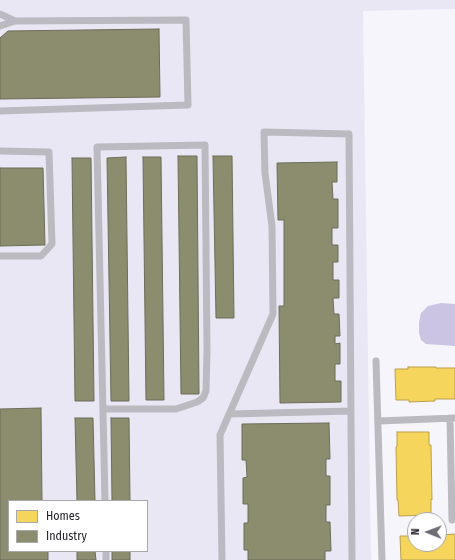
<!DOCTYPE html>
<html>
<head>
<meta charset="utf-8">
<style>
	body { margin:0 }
	#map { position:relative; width:455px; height:560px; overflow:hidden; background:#f6f5fc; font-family:"Fira Sans Condensed",sans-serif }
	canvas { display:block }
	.legend { position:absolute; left:8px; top:500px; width:140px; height:52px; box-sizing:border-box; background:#fff; border:1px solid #a8a7aa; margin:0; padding:5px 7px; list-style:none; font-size:12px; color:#26242a }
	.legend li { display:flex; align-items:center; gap:8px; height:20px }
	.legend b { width:20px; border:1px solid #a8a7aa }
	.north { position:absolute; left:407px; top:512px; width:40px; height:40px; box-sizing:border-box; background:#fff; border:1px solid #a8a7aa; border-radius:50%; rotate:271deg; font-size:11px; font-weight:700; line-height:16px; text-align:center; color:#26242a }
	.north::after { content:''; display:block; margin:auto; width:14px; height:18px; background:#6f6d74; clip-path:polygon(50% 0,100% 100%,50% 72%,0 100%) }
</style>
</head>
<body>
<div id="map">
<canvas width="455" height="560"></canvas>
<ul class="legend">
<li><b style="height:11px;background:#f6d55c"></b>Homes</li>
<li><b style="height:11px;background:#8c8c6e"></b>Industry</li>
</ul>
<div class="north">N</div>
</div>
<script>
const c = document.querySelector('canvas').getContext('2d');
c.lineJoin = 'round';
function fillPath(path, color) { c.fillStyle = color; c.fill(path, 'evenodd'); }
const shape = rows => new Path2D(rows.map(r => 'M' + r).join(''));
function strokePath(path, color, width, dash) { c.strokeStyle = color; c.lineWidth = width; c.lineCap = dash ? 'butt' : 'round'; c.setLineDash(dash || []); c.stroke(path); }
fillPath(shape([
	[0,0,455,0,455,9,363,11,371,560,0,560],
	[9,501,147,501,147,551,9,551]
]), '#eae7f4');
fillPath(shape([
	[441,303,455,304,455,346,426,344,421,340,419,333,419,322,421,313,428,306]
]), '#cbc5e3');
const homes = shape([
	[408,367,436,367,436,368,455,368,455,399,435,399,435,401,409,402,409,400,396,400,395,369,408,369,408,367],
	[397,432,429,432,429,445,431,445,432,500,431,499,431,515,399,516,398,500,397,500,396,447,397,446,397,432],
	[413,532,415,532,415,544,439,544,439,532,440,532,440,535,455,534,455,560,401,560,400,536,413,536,413,532]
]);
fillPath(homes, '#f6d55c');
strokePath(homes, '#b8a04d', 1);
const industry = shape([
	[159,29,160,97,0,99,0,38,8,31,159,29],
	[178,156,197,156,199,394,181,394,178,156],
	[213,156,232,156,234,318,216,318,213,156],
	[126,157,129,401,111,401,107,158,126,157],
	[143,157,161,157,164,400,146,400,143,157],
	[72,158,91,158,94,401,75,401,72,158],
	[337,162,337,182,332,182,333,199,338,199,338,228,332,228,332,245,338,245,338,262,333,262,333,280,339,280,339,298,333,298,334,314,339,314,340,336,335,336,335,344,340,343,340,364,335,364,335,381,341,381,341,402,280,403,279,306,284,306,284,220,278,220,277,163,337,162],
	[0,168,43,168,45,245,0,246,0,168],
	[41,408,42,501,9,501,9,551,48,551,48,560,0,560,0,409,41,408],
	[75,418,93,418,95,501,77,501,75,418],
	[111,418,129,418,130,501,112,501,111,418],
	[329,423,330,459,326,459,326,476,330,476,330,505,326,505,326,522,330,522,331,551,325,551,325,560,248,560,248,550,244,550,244,523,248,523,248,504,243,504,243,478,247,477,246,460,242,460,242,424,329,423],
	[77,551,95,551,96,560,77,560,77,551],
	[112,551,130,551,130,560,112,560,112,551]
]);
fillPath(industry, '#8c8c6e');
strokePath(industry, '#6d6d5a', 1);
strokePath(shape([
	[0,14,15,21],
	[0,26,15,21,186,20,188,105,0,111],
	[0,151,49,152,52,244,41,256,0,256],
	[376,361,382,560],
	[103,409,176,409,197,402,203,398,206,391,207,350,205,145,97,147,105,501],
	[229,414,351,411],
	[450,418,452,520],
	[379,421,455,418],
	[106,551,106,560],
	[222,560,220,435,273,314,272,226,265,173,264,132,349,134,352,560]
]), '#bbbac0', 7);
</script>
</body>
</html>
